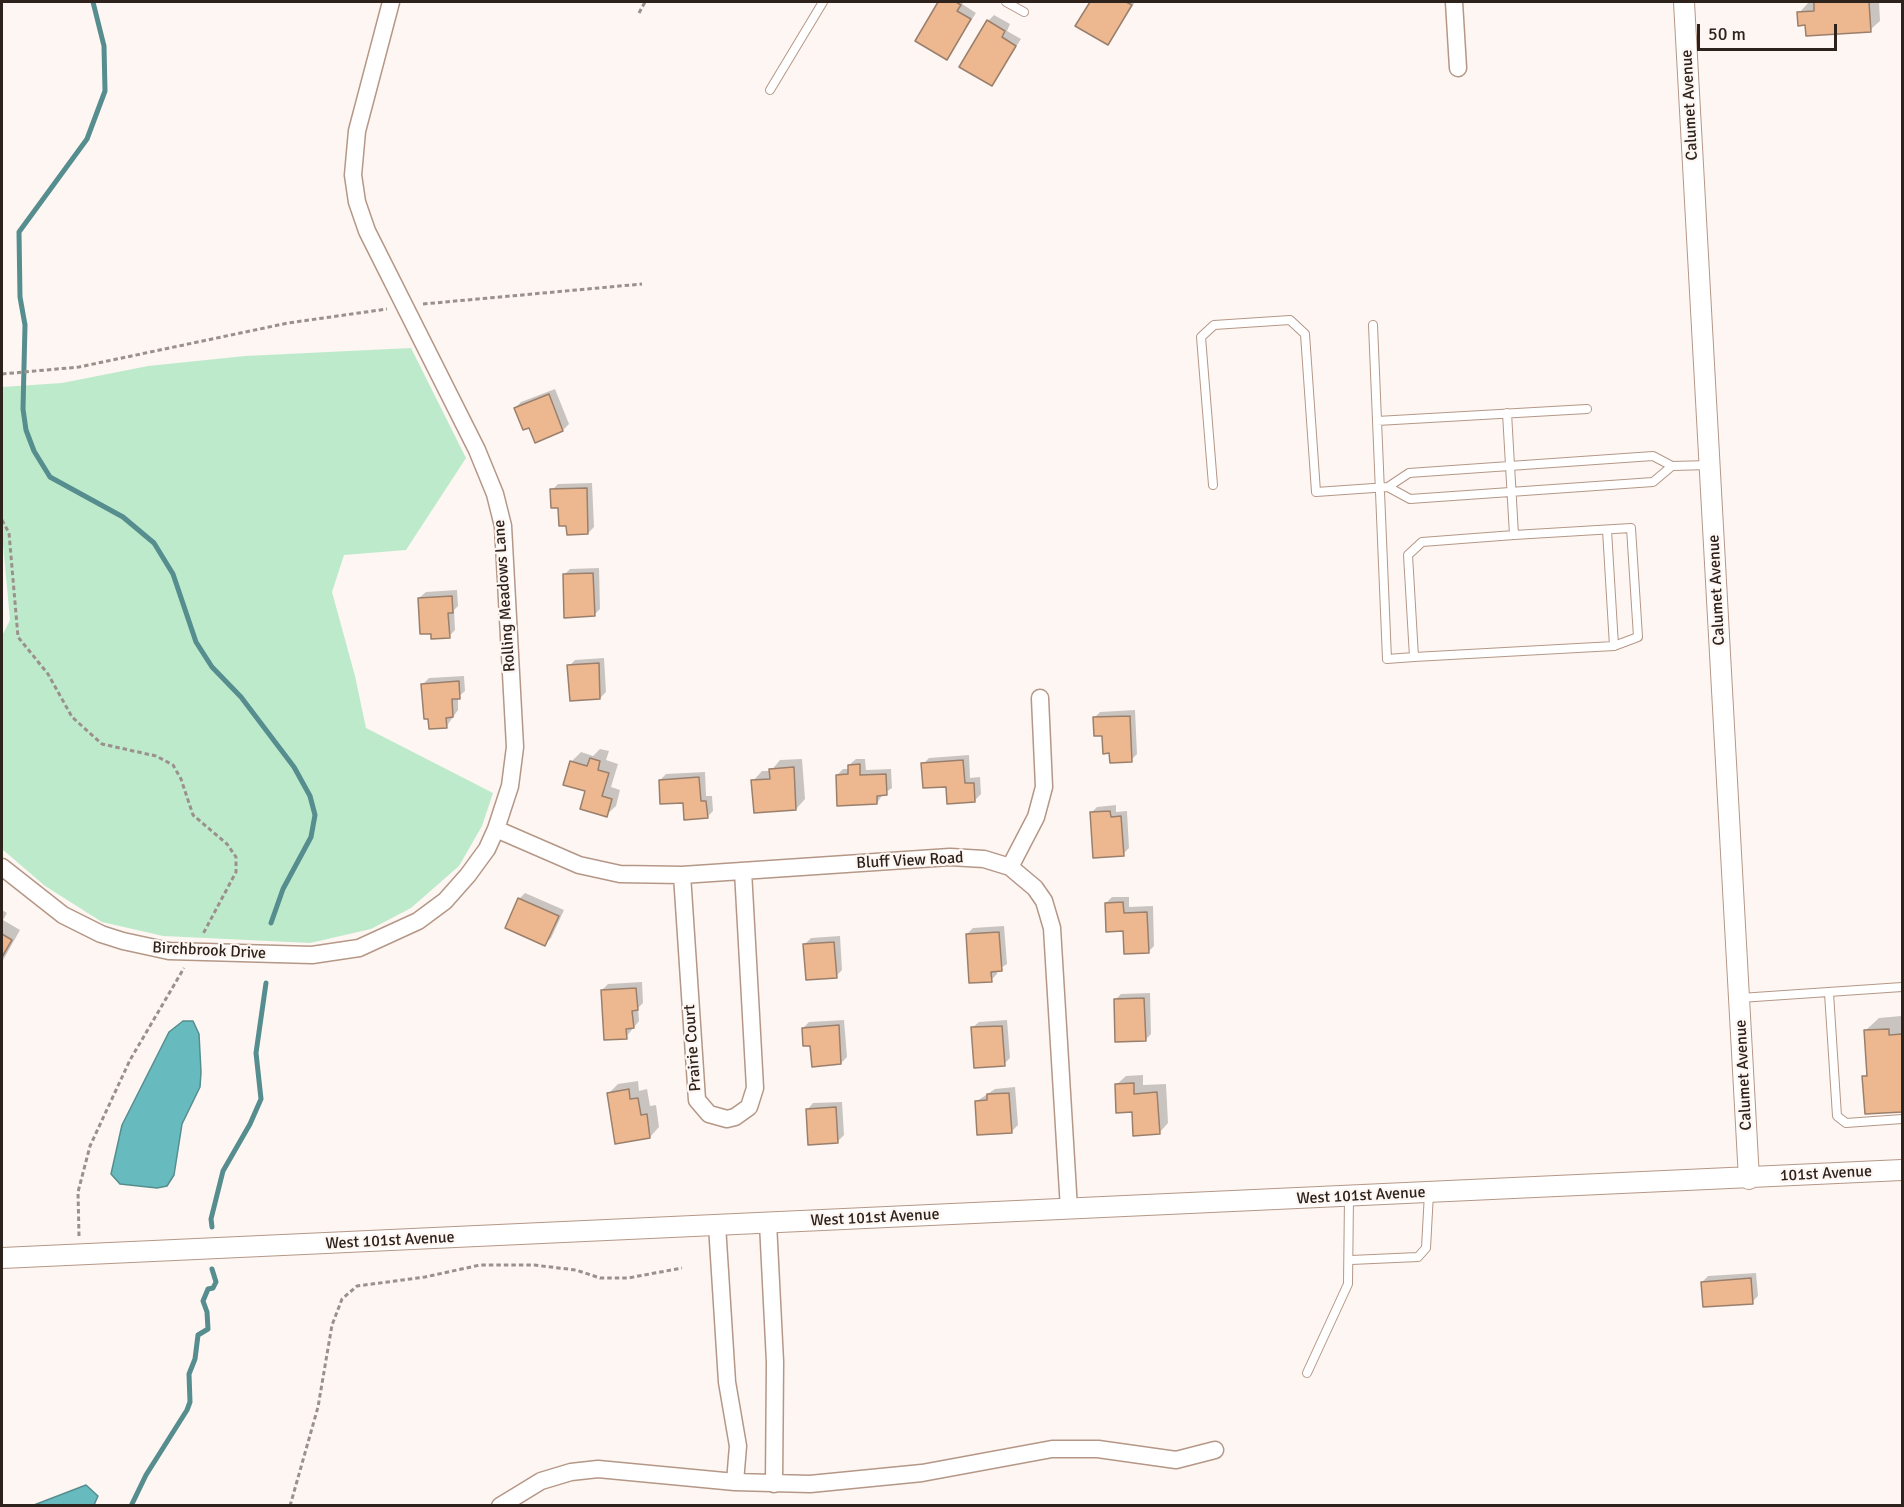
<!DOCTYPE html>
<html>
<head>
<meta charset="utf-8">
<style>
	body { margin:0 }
	#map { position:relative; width:1904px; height:1507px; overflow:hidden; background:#fdf6f2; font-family:Signika,sans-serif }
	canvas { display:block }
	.frame { position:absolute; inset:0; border:3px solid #2e221c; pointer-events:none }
	.scale { position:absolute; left:1697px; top:24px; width:140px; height:27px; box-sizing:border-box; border:3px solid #2e221c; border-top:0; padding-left:8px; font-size:18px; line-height:21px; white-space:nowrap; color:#2e221c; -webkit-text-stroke:4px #fdf6f2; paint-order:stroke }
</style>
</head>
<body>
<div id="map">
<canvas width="1904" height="1507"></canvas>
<div class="frame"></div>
<div class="scale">50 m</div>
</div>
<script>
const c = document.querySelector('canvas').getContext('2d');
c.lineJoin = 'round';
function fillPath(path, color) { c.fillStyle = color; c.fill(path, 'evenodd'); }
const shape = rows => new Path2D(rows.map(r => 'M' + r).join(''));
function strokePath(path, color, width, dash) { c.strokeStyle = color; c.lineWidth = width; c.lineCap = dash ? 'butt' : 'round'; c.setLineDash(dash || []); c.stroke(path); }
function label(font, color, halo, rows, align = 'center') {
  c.font = font + ' Signika,sans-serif'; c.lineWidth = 4.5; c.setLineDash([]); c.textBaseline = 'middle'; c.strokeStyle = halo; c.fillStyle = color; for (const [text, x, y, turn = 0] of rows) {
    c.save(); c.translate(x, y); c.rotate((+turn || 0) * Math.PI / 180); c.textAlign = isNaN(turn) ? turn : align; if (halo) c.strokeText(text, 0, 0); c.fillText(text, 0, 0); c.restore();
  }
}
fillPath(shape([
	[411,348,466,458,406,550,344,555,332,592,355,676,366,728,493,793,482,826,459,866,411,908,371,929,310,943,163,936,102,922,45,886,2,849,2,636,10,620,2,533,2,387,62,383,148,366,245,356]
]), '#beeacc');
const water = shape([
	[183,1021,193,1021,199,1034,201,1072,200,1087,182,1124,174,1175,167,1186,157,1188,120,1184,111,1174,122,1125,169,1032,183,1021],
	[86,1485,98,1496,94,1505,34,1505,86,1485]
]);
fillPath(water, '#67bbbf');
strokePath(water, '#568d8e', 1.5);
fillPath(shape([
	[940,2,964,2,962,4,976,13,947,58,917,40],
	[1092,2,1135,2,1107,44,1077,26],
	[1815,2,1879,2,1880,21,1870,30,1806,24,1799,13,1808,3],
	[994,15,1010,24,1007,31,1021,39,992,84,988,21],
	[555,389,569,424,563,430,530,426,515,408,521,402],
	[592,483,594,527,588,533,568,524,552,490,558,484],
	[599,568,600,609,594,615,564,575,570,569],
	[457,590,458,606,454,610,455,630,449,636,419,598,426,592],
	[604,658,606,692,600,698,569,666,575,660],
	[464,676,465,691,458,697,458,710,446,727,423,684,429,678],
	[1135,710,1137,754,1131,760,1111,752,1094,718,1100,712],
	[600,749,609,751,606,760,618,764,611,787,620,790,616,806,606,815,586,790,571,762,581,752,593,756],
	[969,755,970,778,980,777,981,794,975,800,948,785,923,764,929,758],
	[802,759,805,799,796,809,753,781,762,771,771,771,780,760],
	[856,759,865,759,866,770,891,769,892,788,883,794,877,803,837,775,843,769,850,769,849,765],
	[705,772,706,796,712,796,713,811,707,817,660,780,666,774],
	[1116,805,1116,812,1127,811,1129,848,1123,854,1091,813,1097,807],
	[525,893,564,910,551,938,545,944,519,899],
	[1112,897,1129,897,1129,907,1153,906,1154,946,1148,952,1125,929,1106,903],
	[2,910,7,913,3,920,20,930,2,962],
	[1004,926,1007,964,997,970,997,974,991,980,967,934,973,928],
	[840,936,842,970,836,976,805,944,811,938],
	[642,982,643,1003,638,1008,639,1021,626,1037,602,990,608,984],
	[1150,993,1151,1034,1145,1040,1115,1000,1121,994],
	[1901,1016,1902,1110,1866,1112,1864,1077,1868,1073,1866,1030,1879,1018],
	[844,1020,847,1057,841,1063,812,1044,803,1028,809,1022],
	[1007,1020,1010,1058,1004,1064,972,1028,979,1022],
	[1143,1075,1143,1085,1166,1084,1168,1123,1159,1133,1133,1110,1116,1085,1126,1076],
	[638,1081,639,1091,647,1089,650,1106,656,1105,659,1127,650,1137,609,1093,618,1084],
	[1015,1087,1018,1125,1012,1131,977,1101,995,1089],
	[842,1102,844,1135,838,1141,807,1110,813,1103],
	[1756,1273,1758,1296,1752,1302,1702,1282,1708,1276]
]), '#0003');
strokePath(shape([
	[93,2,104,46,105,91,87,139,19,232,20,297,25,325,23,409,26,430,34,451,50,477,123,517,154,543,173,574,196,642,212,667,241,697,294,767,310,796,315,815,311,837,283,889,271,923],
	[212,1227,211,1219,223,1171,250,1124,261,1099,256,1053,266,983],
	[131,1506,146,1475,187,1410,190,1402,189,1374,195,1359,198,1335,208,1329,207,1312,203,1301,208,1289,213,1288,216,1282,212,1269]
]), '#568d8e', 5);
const building = shape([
	[938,2,956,2,961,5,957,11,971,19,947,60,915,41,938,2],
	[1090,2,1126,2,1132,5,1108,45,1075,26,1090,2],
	[1814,2,1869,2,1871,32,1806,36,1805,25,1798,26,1797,12,1814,11,1814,2],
	[987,20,1005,31,1002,37,1016,46,992,86,959,67,987,20],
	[549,394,563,431,535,443,529,428,523,430,514,408,549,394],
	[587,488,588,534,567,535,566,526,559,526,558,508,551,508,550,489,587,488],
	[593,573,595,616,564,618,563,574,593,573],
	[452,596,453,613,448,613,450,638,431,639,431,634,420,634,418,598,452,596],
	[599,663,600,699,570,701,567,665,599,663],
	[459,681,460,699,452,699,453,717,446,718,447,728,429,729,428,719,424,719,421,684,459,681],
	[1130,716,1132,762,1110,763,1109,753,1103,754,1102,736,1094,736,1093,717,1130,716],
	[590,758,600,761,598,770,609,773,602,796,612,799,607,817,580,809,585,791,563,785,570,761,587,766,590,758],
	[963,760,965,783,974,783,975,802,947,804,946,787,923,788,921,763,963,760],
	[860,764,860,775,886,774,887,795,877,796,877,804,837,806,836,775,848,774,848,765,860,764],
	[794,767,796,810,754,813,751,780,770,779,769,769,794,767],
	[699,777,701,801,706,801,708,818,684,820,683,803,660,804,659,780,699,777],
	[1110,811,1111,817,1121,816,1124,856,1093,858,1090,812,1110,811],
	[518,898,559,916,545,946,505,928,518,898],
	[1123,902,1124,913,1147,912,1149,953,1124,954,1123,931,1106,932,1105,903,1123,902],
	[999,932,1002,971,991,972,992,982,969,983,966,934,999,932],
	[2,934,12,940,2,957,2,934],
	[834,942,837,978,806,980,803,944,834,942],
	[636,988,638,1010,632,1011,634,1028,626,1029,627,1039,604,1040,601,990,636,988],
	[1144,998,1146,1041,1115,1042,1114,999,1144,998],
	[839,1025,841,1064,812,1067,810,1046,803,1046,802,1028,839,1025],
	[1002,1026,1005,1066,974,1068,971,1027,1002,1026],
	[1889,1029,1889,1035,1902,1034,1902,1112,1865,1114,1862,1076,1867,1076,1864,1030,1889,1029],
	[1134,1083,1134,1094,1157,1092,1160,1134,1133,1136,1132,1112,1116,1113,1115,1084,1134,1083],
	[629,1089,630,1099,638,1098,641,1115,647,1114,650,1138,615,1144,607,1093,629,1089],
	[1009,1093,1012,1133,977,1135,975,1101,987,1100,987,1094,1009,1093],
	[836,1107,838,1143,808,1145,806,1109,836,1107],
	[1751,1278,1753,1304,1703,1307,1701,1282,1751,1278]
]);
fillPath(building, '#edb88f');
strokePath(building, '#9a7f6c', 1.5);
const service = shape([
	[1006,2,1024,12],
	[770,90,823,2],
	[1373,325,1387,659,1414,657],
	[1507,413,1514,535,1422,542,1408,555,1414,657,1614,646,1638,637,1631,528,1514,535],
	[1377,421,1587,409],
	[1213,485,1201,337,1214,325,1290,320,1305,334,1316,492,1388,487,1410,499,1653,482,1672,466],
	[1388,487,1409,473,1653,456,1672,466,1710,465],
	[1607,530,1614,646],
	[1829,993,1837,1116,1846,1123,1902,1119],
	[1740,998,1902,987],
	[1351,1260,1418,1257,1426,1248,1429,1193],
	[1307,1373,1348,1284,1349,1197]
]);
const minor = shape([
	[1454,2,1458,68],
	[496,829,579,865,620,874,682,875,950,857,984,859,1010,867,1035,888,1044,901,1052,928,1069,1209],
	[2,867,63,915,101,934,123,941,169,951,312,955,359,948,418,921,445,901,468,875,487,849,496,829,510,786,515,747,503,526,495,494,477,450,367,231,357,202,353,175,357,131,391,2],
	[1010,867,1036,817,1044,787,1040,698],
	[682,875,697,1100,709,1114,727,1119,735,1117,749,1107,755,1088,743,871],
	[768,1223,775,1362,774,1484],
	[717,1225,727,1382,738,1446,735,1482],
	[500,1506,541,1481,571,1472,598,1469,735,1482,810,1484,922,1473,1052,1449,1098,1449,1176,1460,1215,1450]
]);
const tertiary = shape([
	[1684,2,1749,1179],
	[2,1258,1902,1170]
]);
strokePath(service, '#b59787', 10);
strokePath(minor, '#b59787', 19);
strokePath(tertiary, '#b59787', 22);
strokePath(shape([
	[639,13,645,2],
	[423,304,642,284],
	[2,374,79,367,288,323,387,309],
	[2,520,9,533,18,637,48,674,72,717,102,744,156,756,173,765,181,779,193,815,227,844,236,857,236,872,203,934],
	[79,1236,78,1192,90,1146,130,1060,184,968],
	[290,1506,318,1407,332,1325,342,1299,357,1286,425,1277,480,1265,534,1265,576,1270,600,1278,628,1278,682,1268]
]), '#9b918c', 3, [4.5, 3]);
strokePath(service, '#fff', 8);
strokePath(minor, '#fff', 16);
strokePath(tertiary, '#fff', 20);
label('16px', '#2e221c', '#fdf6f2', [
	["Calumet Avenue",1690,105,-93],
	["Calumet Avenue",1717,590,-93],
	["Rolling Meadows Lane",505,596,-94],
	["Bluff View Road",910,861,-3],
	["Birchbrook Drive",209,951,3],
	["Prairie Court",693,1048,-94],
	["Calumet Avenue",1744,1075,-93],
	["101st Avenue",1826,1174,-3],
	["West 101st Avenue",1361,1196,-3],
	["West 101st Avenue",875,1218,-3],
	["West 101st Avenue",390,1241,-3]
]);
</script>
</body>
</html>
